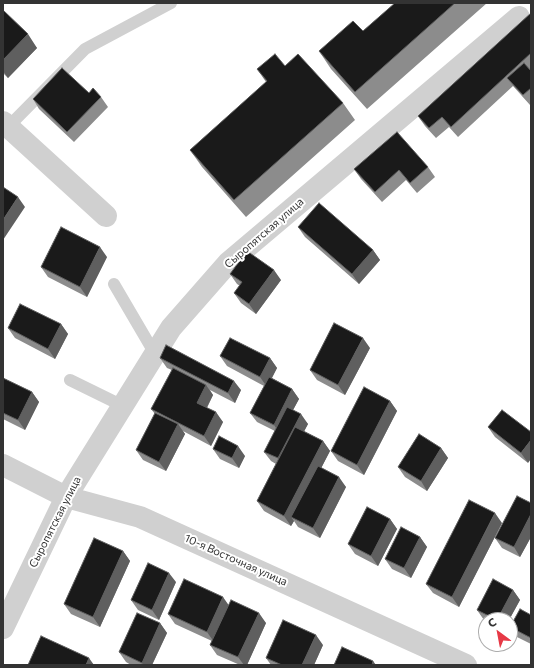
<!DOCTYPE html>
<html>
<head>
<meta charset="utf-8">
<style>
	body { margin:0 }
	#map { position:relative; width:534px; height:668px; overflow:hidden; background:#fff; font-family:Commissioner,sans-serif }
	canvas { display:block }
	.frame { position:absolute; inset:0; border:4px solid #333; pointer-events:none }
	.north { position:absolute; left:478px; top:612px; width:40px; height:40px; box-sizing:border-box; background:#fff; border:1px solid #adadad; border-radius:50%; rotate:328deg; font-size:11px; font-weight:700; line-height:16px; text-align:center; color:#333 }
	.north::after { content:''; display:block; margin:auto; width:14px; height:18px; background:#e63946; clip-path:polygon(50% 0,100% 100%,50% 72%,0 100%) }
</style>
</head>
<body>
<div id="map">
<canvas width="534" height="668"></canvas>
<div class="frame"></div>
<div class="north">С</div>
</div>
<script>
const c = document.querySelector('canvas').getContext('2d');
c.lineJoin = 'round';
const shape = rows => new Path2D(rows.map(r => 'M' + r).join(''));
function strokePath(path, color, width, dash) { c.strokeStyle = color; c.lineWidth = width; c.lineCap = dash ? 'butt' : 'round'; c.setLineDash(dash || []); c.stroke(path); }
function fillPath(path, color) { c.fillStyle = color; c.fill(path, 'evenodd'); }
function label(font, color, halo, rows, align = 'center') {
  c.font = font + ' Commissioner,sans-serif'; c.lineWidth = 4; c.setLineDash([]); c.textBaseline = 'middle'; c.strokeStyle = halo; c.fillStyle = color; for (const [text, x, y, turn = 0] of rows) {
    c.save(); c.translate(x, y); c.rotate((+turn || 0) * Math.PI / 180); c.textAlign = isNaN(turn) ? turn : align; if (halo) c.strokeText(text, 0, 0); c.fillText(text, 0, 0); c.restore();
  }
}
strokePath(shape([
	[8,127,85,49,171,3],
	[114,284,155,354],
	[70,380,123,406]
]), '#d0d0d0', 12);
strokePath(shape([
	[3,122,106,216],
	[3,465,66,497,140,517,466,665],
	[3,628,66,497,171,328,228,263,519,17]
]), '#d0d0d0', 22);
fillPath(shape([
	[395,3,487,3,367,109,331,69,319,51,363,31],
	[3,10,37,48,8,78,3,73],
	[531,13,531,70,530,70,531,71,531,104,530,105,513,86,458,137,449,127,436,138,425,126,418,116],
	[285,66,343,103,355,120,246,217,202,167,190,150,266,82,257,69],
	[89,93,101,97,108,107,74,142,39,109,33,99],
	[428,167,435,177,417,193,406,180,382,202,361,179,354,169],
	[298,227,373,250,380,260,359,284,305,237],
	[107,257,87,297,48,277,41,267],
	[230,274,281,280,256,314,241,303,234,293,240,286,237,284],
	[61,324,68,334,55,359,15,338,8,328],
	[370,348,345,395,317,380,310,370],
	[220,356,270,358,277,368,272,378,292,389,299,399,293,410,308,424,304,431,323,441,330,451,321,468,346,487,320,538,298,527,294,521,291,526,264,511,257,501,276,464,271,461,264,452,275,431,257,422,250,413,264,386,227,366],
	[160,358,241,390,235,403,210,390,213,395,207,408,223,422,211,446,183,431,185,434,166,471,143,460,136,450,155,414,151,409,172,370,167,368],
	[3,378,32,392,39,402,25,430,3,419],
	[390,401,397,411,364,475,338,461,331,451],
	[502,410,528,463,495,437,488,427],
	[441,448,448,458,427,491,405,477,398,467],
	[213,449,245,456,239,468,220,459],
	[531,503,531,537,520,557,502,548,495,538],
	[390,519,397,529,378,566,355,554,348,544],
	[502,523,459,607,433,593,426,584],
	[420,537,427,547,411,578,392,569,385,559],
	[123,551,130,561,100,627,71,614,64,604],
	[176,582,159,620,138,610,131,600],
	[513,590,520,600,509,620,486,620,486,621,484,620,477,610],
	[229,605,266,623,247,665,240,665,217,655,210,645,212,641,175,624,168,614],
	[531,615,531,644,517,637,510,627],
	[160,623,167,633,152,665,131,665,126,662,119,652],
	[323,645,314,665,271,665,266,658]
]), '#8c8c8c');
fillPath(shape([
	[28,34,37,48,8,78,3,71,3,60],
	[18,197,25,207,3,240,3,220],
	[100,247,107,257,87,297,80,287],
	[373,250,380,260,359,284,352,274],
	[274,270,281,280,256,314,249,304],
	[61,324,68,334,55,359,48,349],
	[363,338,370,348,345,395,338,385],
	[270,358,277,368,267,387,260,377],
	[234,381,241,390,235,403,228,393],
	[206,385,213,395,204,413,197,403],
	[292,389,299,399,280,434,274,425],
	[32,392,39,402,25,430,18,420],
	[390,401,397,411,364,475,357,465],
	[216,412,223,422,211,446,204,436],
	[301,414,308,424,285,468,278,458],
	[178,424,185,434,166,471,159,462],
	[531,440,531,459,528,463,521,453],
	[323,441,330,451,295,519,291,517,294,521,291,526,284,516],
	[238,446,245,456,239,468,232,458],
	[441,448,448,458,427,491,421,481],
	[339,477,346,487,320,538,313,528],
	[495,513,502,523,459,607,452,597],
	[531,514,531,537,520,557,514,547],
	[390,519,397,529,378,566,371,556],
	[420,537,427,547,411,578,404,568],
	[123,551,130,561,100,627,93,617],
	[169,573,176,582,159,620,152,610],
	[513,590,520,600,509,620,497,620],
	[223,597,230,607,214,642,207,632],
	[259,613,266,623,247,665,244,665,238,657],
	[160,623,167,633,152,665,143,665,142,663],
	[316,635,323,645,314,665,302,665],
	[89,658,94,665,86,665],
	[373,661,376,665,372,665]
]), '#5f5f5f');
const building = shape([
	[395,3,455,3,355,92,319,51,353,21,363,31,395,3],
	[3,10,28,34,3,60,3,10],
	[531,13,531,53,451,127,442,117,429,128,418,116,531,13],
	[275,54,285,66,298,54,343,103,234,200,190,150,267,81,257,69,275,54],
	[524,63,531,71,531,88,523,95,507,78,524,63],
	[62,68,89,93,93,88,101,97,67,132,33,99,62,68],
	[397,132,428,167,410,183,399,170,375,192,354,169,397,132],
	[3,187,18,197,3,220,3,187],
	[319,203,373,250,352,274,298,227,319,203],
	[61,227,100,247,80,287,41,267,61,227],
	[247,251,274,270,249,304,234,293,242,282,230,274,247,251],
	[20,304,61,324,48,349,8,328,20,304],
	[334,323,363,338,338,385,310,370,334,323],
	[230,338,270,358,260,377,220,356,230,338],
	[166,345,234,381,228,393,160,358,166,345],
	[173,368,206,385,197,403,216,412,204,436,151,409,173,368],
	[269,377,292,389,274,425,250,413,269,377],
	[3,378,32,392,18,420,3,413,3,378],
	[364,387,390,401,357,465,331,451,364,387],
	[287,407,301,414,278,458,264,452,287,407],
	[502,410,531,432,531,440,521,453,488,427,502,410],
	[155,413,178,424,159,462,136,450,155,413],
	[295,427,323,441,284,516,257,501,295,427],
	[419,434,441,448,421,481,398,467,419,434],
	[219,436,238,446,232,458,213,449,219,436],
	[318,466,339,477,313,528,291,517,318,466],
	[517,496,531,503,531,514,514,547,495,538,517,496],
	[469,500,495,513,452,597,426,584,469,500],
	[367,507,390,519,371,556,348,544,367,507],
	[401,527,420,537,404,568,385,559,401,527],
	[94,538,123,551,93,617,64,604,94,538],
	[148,563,169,573,152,610,131,600,148,563],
	[184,579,223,597,207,632,168,614,184,579],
	[493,579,513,590,497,620,477,610,493,579],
	[231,600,259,613,238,657,210,645,231,600],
	[520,609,531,615,531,638,510,627,520,609],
	[137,613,160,623,142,663,119,652,137,613],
	[283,620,316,635,302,665,282,665,266,658,283,620],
	[41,636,89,658,86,665,28,665,41,636],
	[342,647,373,661,372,665,334,665,342,647]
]);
fillPath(building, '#1a1a1a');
strokePath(building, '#5f5f5f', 1);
label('11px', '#333', '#fff', [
	["Сыропятская улица",264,233,-41],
	["Сыропятская улица",55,522,-63],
	["10-я Восточная улица",236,560,24]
]);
</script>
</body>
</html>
